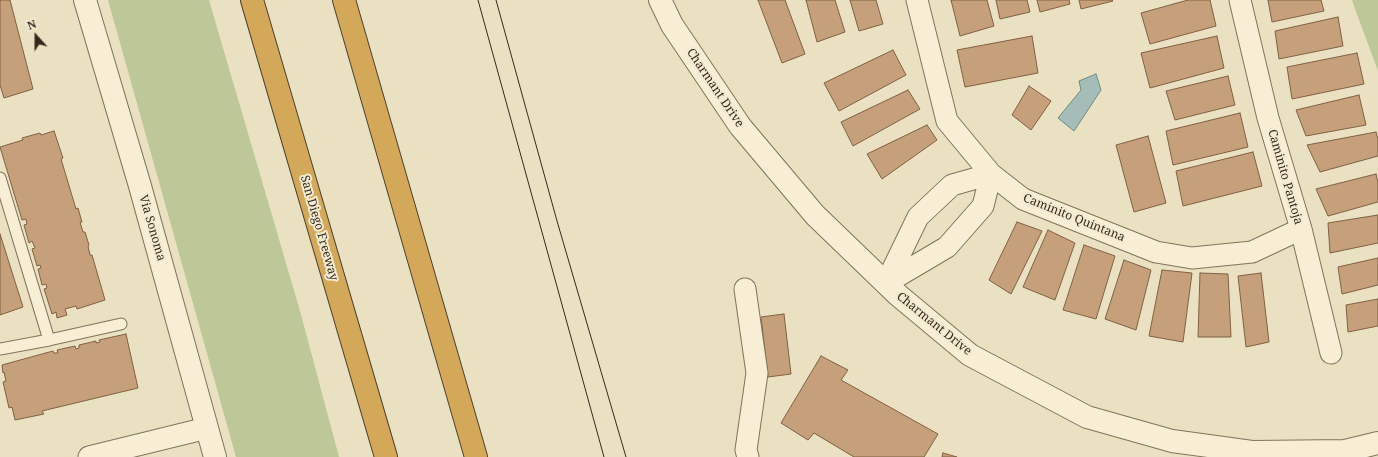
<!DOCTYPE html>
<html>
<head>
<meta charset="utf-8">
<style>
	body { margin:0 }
	#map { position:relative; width:1378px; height:457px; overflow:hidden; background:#eae1c2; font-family:"Noto Serif",serif }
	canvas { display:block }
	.north { position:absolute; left:16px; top:16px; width:40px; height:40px; -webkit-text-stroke:3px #f2ebd1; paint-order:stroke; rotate:339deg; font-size:11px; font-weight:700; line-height:16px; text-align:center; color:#332a1e }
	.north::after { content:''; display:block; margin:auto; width:14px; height:18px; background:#332a1e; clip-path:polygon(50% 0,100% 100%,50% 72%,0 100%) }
</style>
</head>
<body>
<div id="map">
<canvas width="1378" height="457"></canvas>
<div class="north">N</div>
</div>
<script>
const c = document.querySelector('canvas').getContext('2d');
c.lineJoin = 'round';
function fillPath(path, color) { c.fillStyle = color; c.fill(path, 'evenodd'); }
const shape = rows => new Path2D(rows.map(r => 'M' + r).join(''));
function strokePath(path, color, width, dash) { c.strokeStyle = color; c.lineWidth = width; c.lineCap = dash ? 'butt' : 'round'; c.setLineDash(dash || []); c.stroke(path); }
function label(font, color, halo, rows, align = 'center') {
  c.font = font + ' "Noto Serif",serif'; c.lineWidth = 4; c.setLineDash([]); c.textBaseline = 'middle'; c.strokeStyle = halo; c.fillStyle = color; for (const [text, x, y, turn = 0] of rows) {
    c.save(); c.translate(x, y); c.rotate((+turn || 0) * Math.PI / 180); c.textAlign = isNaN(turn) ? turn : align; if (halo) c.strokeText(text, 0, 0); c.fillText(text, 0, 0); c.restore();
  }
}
fillPath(shape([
	[108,0,209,0,300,311,339,457,236,457],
	[1352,0,1378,0,1378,71,1355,9]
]), '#bdc797');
const water = shape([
	[1096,74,1101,90,1074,131,1058,118,1081,90,1079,81,1096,74]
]);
fillPath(water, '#a4bdb8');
strokePath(water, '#6c8a85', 1);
const building = shape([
	[0,0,10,0,33,89,4,98,0,85,0,0],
	[758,0,785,0,805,54,782,63,758,0],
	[806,0,835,0,845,32,817,42,806,0],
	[850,0,876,0,883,24,859,31,850,0],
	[951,0,987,0,994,26,960,36,951,0],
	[996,0,1027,0,1030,12,1000,19,996,0],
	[1037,0,1069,0,1070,4,1040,12,1037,0],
	[1079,0,1112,0,1113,1,1081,9,1079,0],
	[1188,0,1210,0,1216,26,1150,44,1141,13,1188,0],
	[1268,0,1321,0,1324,11,1272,22,1268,0],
	[1338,17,1343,46,1279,59,1275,31,1338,17],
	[1032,36,1038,73,965,87,957,50,1032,36],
	[1217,36,1224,68,1150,88,1141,53,1217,36],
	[893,50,906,75,839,111,824,83,893,50],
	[1357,53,1364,84,1292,99,1287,67,1357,53],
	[1228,76,1235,105,1175,120,1166,91,1228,76],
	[1029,86,1051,101,1031,130,1012,115,1029,86],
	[908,90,920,109,853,146,841,122,908,90],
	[1359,95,1366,125,1306,136,1296,110,1359,95],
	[1240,113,1248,147,1173,165,1166,131,1240,113],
	[927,125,937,140,882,179,867,154,927,125],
	[54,131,63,158,61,159,76,209,78,208,82,222,80,222,83,232,85,232,89,245,88,246,90,255,92,255,105,300,77,309,76,306,65,309,67,315,57,318,56,312,52,314,44,289,47,288,46,284,42,285,38,269,41,268,40,265,37,266,32,249,35,248,32,241,29,243,24,225,27,224,26,219,22,220,0,147,23,140,22,138,40,133,41,135,54,131],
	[1376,132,1378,139,1378,156,1320,172,1307,145,1376,132],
	[1148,136,1166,203,1134,212,1116,145,1148,136],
	[1253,152,1262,186,1183,206,1176,171,1253,152],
	[1376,174,1378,182,1378,202,1328,216,1316,189,1376,174],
	[1378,215,1378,243,1330,253,1328,223,1378,215],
	[1017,222,1042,231,1011,294,989,280,1017,222],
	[1048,230,1075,243,1055,300,1023,287,1048,230],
	[0,234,23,307,0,315,0,234],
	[1084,245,1115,256,1096,319,1063,310,1084,245],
	[1378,258,1378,285,1342,294,1338,267,1378,258],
	[1124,260,1151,270,1136,330,1105,319,1124,260],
	[1162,270,1192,273,1183,342,1149,336,1162,270],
	[1200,273,1228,274,1231,337,1198,337,1200,273],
	[1261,273,1269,342,1246,347,1238,276,1261,273],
	[1378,299,1378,326,1348,332,1346,305,1378,299],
	[784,314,791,374,768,377,761,317,784,314],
	[126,334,138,388,42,411,44,414,15,420,12,407,9,408,3,382,6,381,4,372,3,373,2,365,53,351,54,353,58,353,57,350,75,346,76,349,79,348,79,345,96,341,96,343,100,342,99,340,126,334],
	[821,356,848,370,841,380,938,434,924,457,854,457,814,433,808,440,781,423,821,356],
	[943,453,957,457,942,457,943,453]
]);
fillPath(building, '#c5a07b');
strokePath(building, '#7f6043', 1);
const service = shape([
	[0,178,49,340,0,349],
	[49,340,121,324]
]);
const minor = shape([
	[917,0,947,121,991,174,1023,199,1156,252,1192,258,1252,252,1301,229],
	[1240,0,1268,118,1301,229,1331,353],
	[991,174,983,206,947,247,886,283,918,217,952,185,991,174],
	[745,289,757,373,746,450,748,457],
	[89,457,207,428]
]);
const tertiary = shape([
	[85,0,140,186,215,457],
	[660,0,672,25,740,126,815,215,898,295,970,355,1087,417,1172,441,1252,452,1345,451,1378,443]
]);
const motorway = shape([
	[252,0,386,457],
	[344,0,476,457]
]);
strokePath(service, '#82735b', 13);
strokePath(minor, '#82735b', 23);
strokePath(tertiary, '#82735b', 24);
strokePath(motorway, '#50412f', 24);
strokePath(service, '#f6eed5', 11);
strokePath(minor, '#f6eed5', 21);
strokePath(tertiary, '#f6eed5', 22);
strokePath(motorway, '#d3a859', 22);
strokePath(shape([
	[478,0,604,457],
	[496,0,557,221,626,457]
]), '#332a1e', 1);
label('12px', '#332a1e', '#f2ebd1', [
	["Charmant Drive",715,88,56],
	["Caminito Pantoja",1285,177,74],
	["Caminito Quintana",1074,218,22],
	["Via Sonoma",152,228,74],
	["San Diego Freeway",319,228,74],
	["Charmant Drive",934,324,39]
]);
</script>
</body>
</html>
